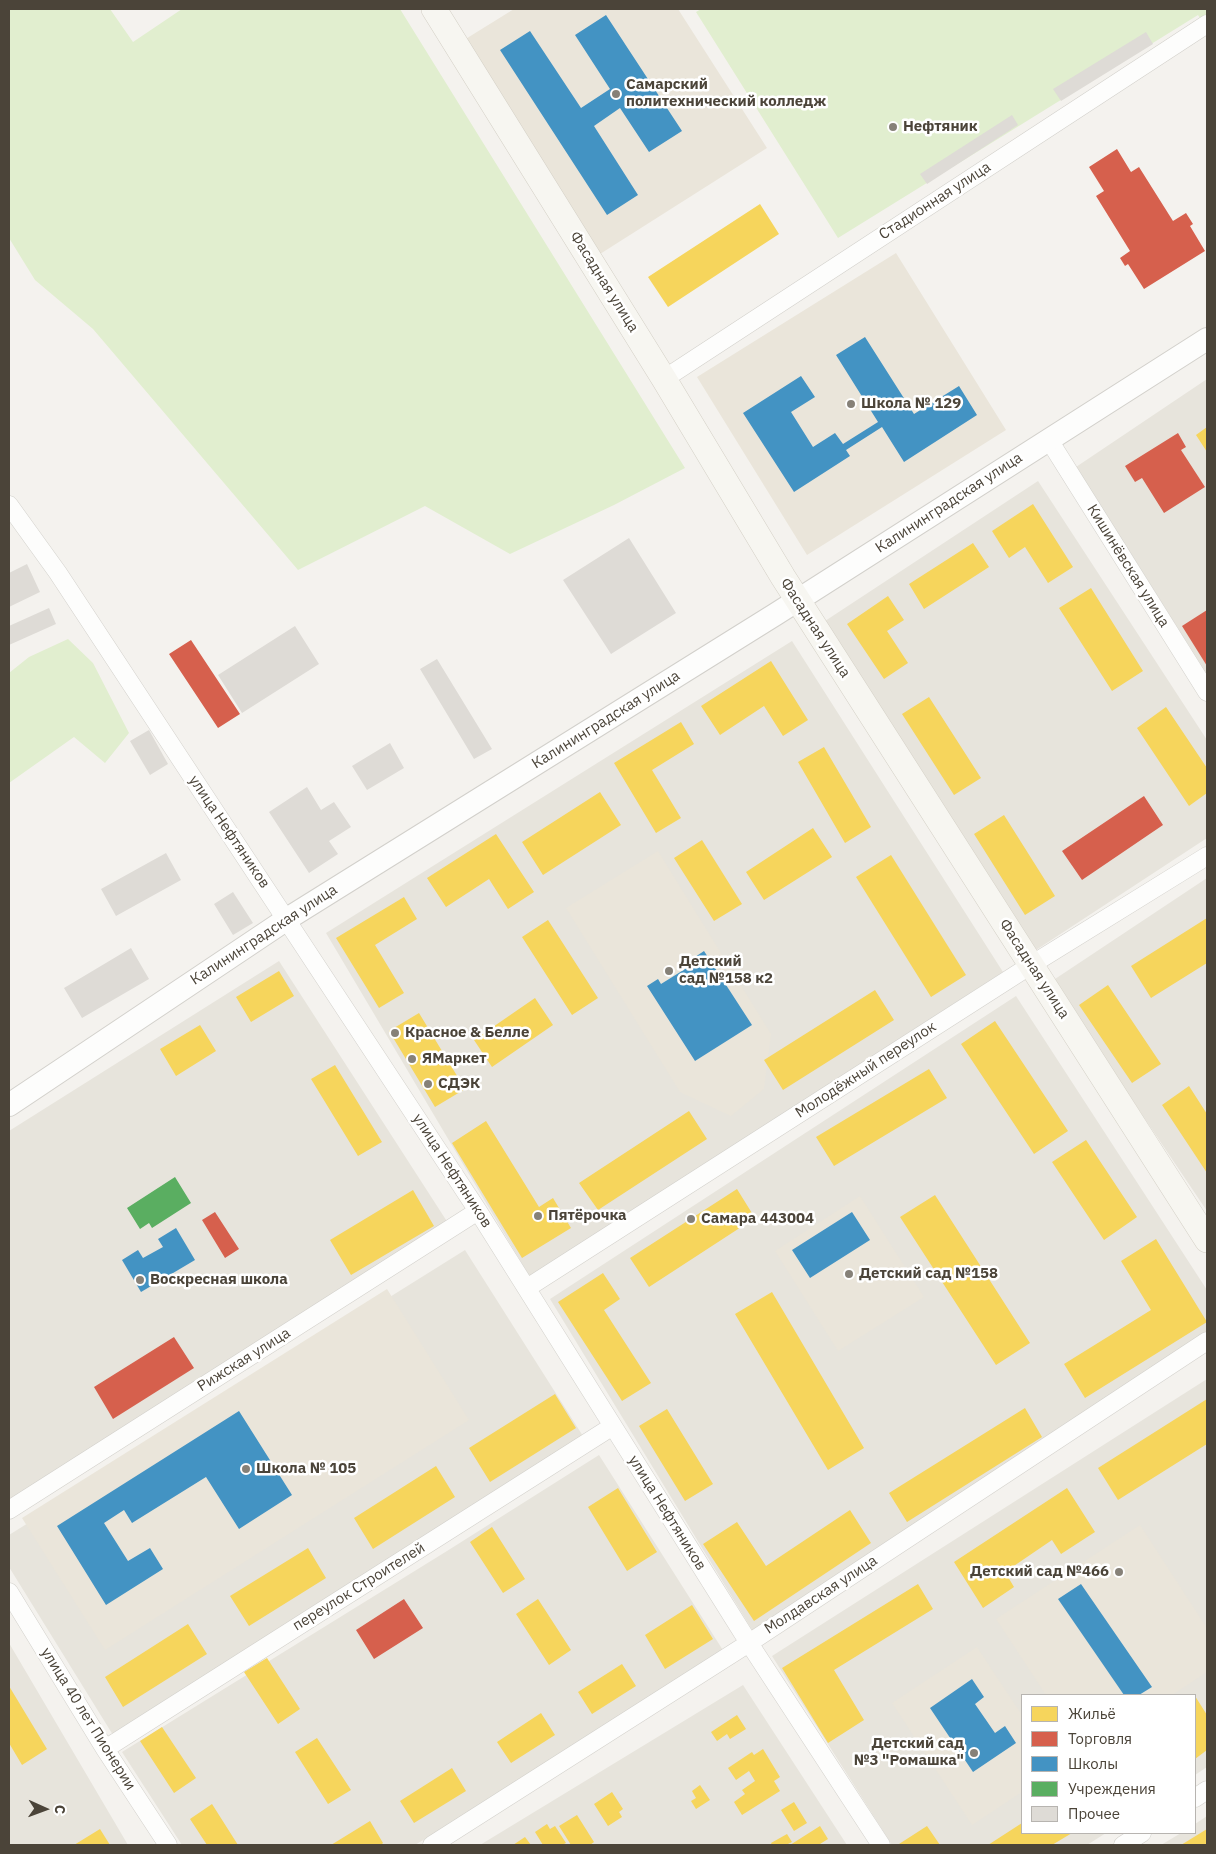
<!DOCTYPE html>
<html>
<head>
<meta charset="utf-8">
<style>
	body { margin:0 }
	#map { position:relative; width:1216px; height:1854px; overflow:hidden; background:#f4f2ee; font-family:"IBM Plex Sans",sans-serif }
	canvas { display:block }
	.frame { position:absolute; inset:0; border:10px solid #4b4439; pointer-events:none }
	.legend { position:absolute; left:1021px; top:1694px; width:175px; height:140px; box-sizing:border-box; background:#fff; border:1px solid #b7b4b0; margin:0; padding:6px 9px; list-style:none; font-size:15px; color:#4b4439 }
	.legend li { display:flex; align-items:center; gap:10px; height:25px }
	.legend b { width:25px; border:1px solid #b7b4b0 }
	.north { position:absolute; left:20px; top:1784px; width:50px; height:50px; -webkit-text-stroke:4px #fff; paint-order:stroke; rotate:92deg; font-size:14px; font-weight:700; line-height:20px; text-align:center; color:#4b4439 }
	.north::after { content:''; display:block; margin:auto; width:18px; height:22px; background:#4b4439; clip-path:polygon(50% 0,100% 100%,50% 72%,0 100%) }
</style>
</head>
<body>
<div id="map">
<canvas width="1216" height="1854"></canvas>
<div class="frame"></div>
<ul class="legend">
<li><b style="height:14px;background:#f6d55c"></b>Жильё</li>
<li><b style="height:14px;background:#d6604d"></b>Торговля</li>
<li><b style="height:14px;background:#4393c3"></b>Школы</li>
<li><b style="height:14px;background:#5aae61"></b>Учреждения</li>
<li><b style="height:14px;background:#dedbd6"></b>Прочее</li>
</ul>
<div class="north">С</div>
</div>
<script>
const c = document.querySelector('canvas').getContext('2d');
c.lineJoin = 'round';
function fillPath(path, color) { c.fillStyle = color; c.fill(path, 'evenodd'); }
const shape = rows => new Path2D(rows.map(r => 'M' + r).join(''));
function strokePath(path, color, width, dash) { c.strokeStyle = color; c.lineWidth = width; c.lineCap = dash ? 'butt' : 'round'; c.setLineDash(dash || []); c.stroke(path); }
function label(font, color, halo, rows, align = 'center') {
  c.font = font + ' "IBM Plex Sans",sans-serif'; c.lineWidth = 5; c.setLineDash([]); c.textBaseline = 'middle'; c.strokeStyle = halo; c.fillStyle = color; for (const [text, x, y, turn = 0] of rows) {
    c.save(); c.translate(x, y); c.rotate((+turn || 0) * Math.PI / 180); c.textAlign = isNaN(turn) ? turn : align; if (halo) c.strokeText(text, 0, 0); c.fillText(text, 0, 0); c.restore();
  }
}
fillPath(shape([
	[1207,379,1207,674,1076,467],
	[1038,481,1207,740,1207,838,1036,950,822,623],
	[792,641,1003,972,530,1277,326,933],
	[1207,878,1207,1211,1052,981],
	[279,961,448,1223,9,1500,9,1131],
	[1016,996,1207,1290,1207,1334,754,1633,550,1299],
	[465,1250,588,1444,113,1735,9,1567,9,1535],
	[1207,1379,1207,1767,1195,1775,1195,1695,1022,1695,1022,1833,1106,1833,1087,1845,892,1845,772,1656],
	[599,1455,726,1655,415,1845,182,1845,122,1752,447,1551],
	[9,1643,128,1845,9,1845],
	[743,1685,847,1845,480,1845],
	[1207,1816,1207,1845,1161,1845,1181,1833,1195,1833,1195,1824]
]), '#e7e4dc');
fillPath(shape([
	[514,9,678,9,767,148,600,254,464,40],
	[896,253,1006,430,807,555,697,377],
	[658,851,771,1034,764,1089,731,1116,680,1092,566,908],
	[860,1196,924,1297,838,1351,775,1251],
	[387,1289,469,1420,105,1650,22,1518],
	[1140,1525,1207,1628,1207,1672,1172,1695,1046,1695,996,1619],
	[977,1647,1022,1715,1022,1792,972,1825,892,1703]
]), '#eae5da');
fillPath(shape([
	[9,9,110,9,133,42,182,9,400,9,685,468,614,505,510,554,425,506,298,570,93,329,35,280,9,238],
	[701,9,1207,9,1207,29,1198,15,838,238,696,12],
	[68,639,93,663,129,733,105,763,74,737,9,783,9,673,29,657]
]), '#e1eecf');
fillPath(shape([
	[760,204,779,234,668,307,648,277],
	[1207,427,1207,452,1196,435],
	[1033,504,1073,567,1048,583,1025,547,1009,558,992,531],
	[973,543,989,567,924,609,909,584],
	[1091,588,1143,671,1112,691,1059,608],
	[888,596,904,620,887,631,908,663,884,679,847,624],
	[771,661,808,720,783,736,764,706,720,735,701,706],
	[929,697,981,778,954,795,902,714],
	[1166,707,1207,768,1207,793,1189,806,1137,728],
	[681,722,694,744,652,770,681,818,656,833,614,763],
	[824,747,871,827,845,843,798,762],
	[600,792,621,825,543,875,522,842],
	[1004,815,1055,896,1025,915,974,834],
	[813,828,832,857,764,900,746,872],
	[496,834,534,892,508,909,489,879,446,907,427,878],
	[702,840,742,904,714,921,674,858],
	[891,855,966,975,931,997,856,877],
	[404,897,417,919,375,945,404,993,379,1008,336,938],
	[1207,918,1207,963,1151,998,1131,966],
	[548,920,598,998,572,1015,522,937],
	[279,971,294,996,251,1022,236,997],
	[1108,985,1161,1064,1132,1083,1079,1005],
	[875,990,894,1020,783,1090,764,1060],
	[535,998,553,1025,492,1067,474,1040],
	[419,1013,465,1089,435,1107,389,1031],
	[995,1021,1068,1131,1034,1154,961,1044],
	[200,1025,216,1051,176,1076,160,1049],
	[335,1065,382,1142,358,1156,311,1079],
	[929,1069,947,1098,834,1166,816,1137],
	[1189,1086,1207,1114,1207,1173,1162,1105],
	[689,1111,707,1139,598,1210,579,1183],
	[486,1121,539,1207,553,1198,571,1228,522,1258,452,1143],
	[1086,1140,1137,1217,1104,1240,1052,1162],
	[737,1189,755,1218,649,1287,630,1258],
	[413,1190,434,1226,351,1275,330,1240],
	[935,1195,1030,1343,996,1365,900,1217],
	[1156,1239,1207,1322,1085,1398,1064,1364,1151,1310,1121,1261],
	[603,1273,620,1299,604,1310,651,1383,622,1401,558,1302],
	[772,1292,864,1448,828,1470,735,1314],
	[555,1394,576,1428,490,1482,469,1448],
	[1207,1399,1207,1444,1118,1500,1098,1468],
	[1025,1408,1042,1437,907,1522,889,1493],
	[667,1409,713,1484,685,1501,639,1426],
	[436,1466,455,1497,373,1549,354,1518],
	[618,1488,657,1552,627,1571,588,1507],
	[1067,1488,1095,1532,1061,1554,1052,1540,1005,1572,1014,1587,983,1608,954,1562],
	[850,1510,871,1543,754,1621,703,1544,737,1522,766,1566],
	[492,1527,525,1579,503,1593,470,1542],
	[308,1548,326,1578,249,1626,230,1596],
	[918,1584,933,1609,834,1670,864,1720,828,1743,782,1668],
	[538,1599,571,1650,549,1665,516,1614],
	[692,1605,713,1639,665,1669,645,1635],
	[188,1624,207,1654,123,1707,105,1677],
	[267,1658,300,1709,278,1724,244,1672],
	[622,1664,636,1686,592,1714,578,1692],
	[9,1686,47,1749,22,1765,9,1743],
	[1195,1696,1207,1715,1207,1750,1195,1759],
	[541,1713,555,1735,511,1763,497,1742],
	[737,1715,746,1729,730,1739,727,1734,717,1741,711,1732],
	[162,1727,196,1778,174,1793,140,1741],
	[317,1738,351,1790,328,1804,295,1752],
	[763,1749,780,1777,774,1781,780,1791,742,1815,734,1802,745,1794,742,1790,755,1781,749,1771,736,1780,728,1768,752,1752,754,1755],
	[452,1768,466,1791,414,1823,400,1801],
	[700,1785,710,1800,696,1809,691,1801,696,1798,692,1791],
	[612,1792,623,1809,619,1812,622,1817,608,1826,594,1804],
	[794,1802,807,1823,794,1831,781,1810],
	[212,1804,238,1845,207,1845,190,1819],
	[577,1815,594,1842,590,1845,571,1845,559,1826],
	[370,1821,383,1843,381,1845,331,1845],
	[1022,1823,1022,1833,1072,1833,1052,1845,988,1845],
	[547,1824,550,1829,555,1826,566,1843,562,1845,543,1845,535,1832],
	[820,1826,828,1839,820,1844,821,1845,790,1845],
	[927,1826,940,1845,900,1845,899,1844],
	[100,1829,110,1845,74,1845],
	[1207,1829,1207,1845,1181,1845],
	[787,1834,792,1842,786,1845,772,1845,771,1843],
	[525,1837,531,1845,513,1845]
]), '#f6d55c');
fillPath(shape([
	[1117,149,1131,172,1139,167,1173,221,1186,213,1193,224,1190,226,1205,251,1144,289,1128,264,1125,266,1120,258,1130,251,1096,196,1104,191,1089,167],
	[1178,433,1186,447,1181,450,1205,487,1164,513,1142,478,1135,482,1125,466],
	[1207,610,1207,666,1182,626],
	[191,640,240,714,218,728,169,654],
	[1144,796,1163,825,1082,880,1062,851],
	[215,1212,239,1249,225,1258,202,1220],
	[174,1337,194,1368,113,1419,94,1387],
	[404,1599,423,1628,374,1659,356,1630]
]), '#d6604d');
fillPath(shape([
	[606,15,682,131,649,152,620,108,594,126,638,195,607,215,500,50,530,31,581,108,610,89,575,35],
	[865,337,914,414,959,386,977,415,904,462,882,427,846,450,850,456,794,492,743,413,801,376,815,397,791,412,813,447,835,433,843,444,878,422,836,355],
	[704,951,752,1025,695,1061,647,986,658,979,661,984,698,961,695,957],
	[852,1212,870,1240,810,1278,792,1250],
	[176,1228,195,1260,141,1292,122,1260,138,1250,143,1258,163,1247,158,1239],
	[239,1411,292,1495,239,1529,206,1477,132,1523,124,1510,104,1523,128,1561,150,1548,163,1569,106,1605,57,1526],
	[1081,1584,1152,1687,1139,1695,1124,1695,1058,1599],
	[972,1679,984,1697,975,1704,995,1733,1005,1726,1016,1743,973,1772,930,1708]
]), '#4393c3');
fillPath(shape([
	[175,1177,191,1203,152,1228,149,1223,140,1229,127,1208]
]), '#5aae61');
fillPath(shape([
	[1146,32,1153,44,1061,101,1053,89],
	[1012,115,1018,125,927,184,920,174],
	[629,538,676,613,611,654,563,580],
	[27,564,40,592,9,607,9,573],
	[49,608,56,624,9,645,9,626],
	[295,626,319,664,242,713,218,675],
	[437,659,492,749,474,759,420,669],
	[149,730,168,764,150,775,130,741],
	[390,743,404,768,367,790,352,766],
	[307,787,321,810,334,802,351,827,329,841,338,854,309,873,269,812],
	[166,853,181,880,116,916,101,889],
	[233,892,253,923,233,935,214,904],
	[131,948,149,979,82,1018,64,988]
]), '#dedbd6');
const minor = shape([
	[664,379,1207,24],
	[1049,440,1207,692],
	[9,505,58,573,478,1211,749,1643,881,1845],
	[527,1288,1031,965,1207,856],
	[9,1510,478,1211],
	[9,1592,105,1749,168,1845],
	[105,1749,613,1426],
	[1195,1798,1207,1790],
	[432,1845,749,1643,1207,1341],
	[1123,1845,1142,1833]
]);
const tertiary = shape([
	[9,1105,287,919,776,614,1207,339]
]);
const secondary = shape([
	[434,9,664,379,783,577,1207,1240]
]);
strokePath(minor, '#d2d0cb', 19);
strokePath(tertiary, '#d2d0cb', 24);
strokePath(secondary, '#d3cfc5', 26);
strokePath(minor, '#fdfdfc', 18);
strokePath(tertiary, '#fdfdfc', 22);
strokePath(secondary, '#f7f6f1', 25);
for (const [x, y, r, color] of [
	[616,94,5,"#868178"],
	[893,127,5,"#868178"],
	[851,404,5,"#868178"],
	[669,971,5,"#868178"],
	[395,1033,5,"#868178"],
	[412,1059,5,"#868178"],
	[428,1084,5,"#868178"],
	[538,1216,5,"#868178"],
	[691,1219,5,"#868178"],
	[849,1274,5,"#868178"],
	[140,1280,5,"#868178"],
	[246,1469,5,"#868178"],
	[1119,1572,5,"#868178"],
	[974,1753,5,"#868178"]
]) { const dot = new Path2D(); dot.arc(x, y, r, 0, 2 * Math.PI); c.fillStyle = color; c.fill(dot); strokePath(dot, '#fff', 2); }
label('bold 15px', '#4b4439', '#fff', [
	["Самарский",626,85],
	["политехнический колледж",626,102],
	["Нефтяник",903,127],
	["Школа № 129",861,404],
	["Детский",679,962],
	["сад №158 к2",679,979],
	["Красное & Белле",405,1033],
	["ЯМаркет",422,1059],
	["СДЭК",438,1084],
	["Пятёрочка",548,1216],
	["Самара 443004",701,1219],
	["Детский сад №158",859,1274],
	["Воскресная школа",150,1280],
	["Школа № 105",256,1469],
	["Детский сад №466",1109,1572,"right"],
	["Детский сад",964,1744,"right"],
	["№3 \"Ромашка\"",964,1761,"right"]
], 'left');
label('15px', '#4b4439', '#fff', [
	["Стадионная улица",935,201,-33],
	["Фасадная улица",604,282,58],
	["Калининградская улица",949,503,-33],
	["Кишинёвская улица",1128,566,58],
	["Фасадная улица",815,628,57],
	["Калининградская улица",606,720,-32],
	["улица Нефтяников",229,832,56],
	["Калининградская улица",264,935,-33],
	["Фасадная улица",1034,969,57],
	["Молодёжный переулок",866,1070,-33],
	["улица Нефтяников",452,1171,57],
	["Рижская улица",244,1360,-32],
	["улица Нефтяников",667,1513,58],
	["переулок Строителей",359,1587,-32],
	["Молдавская улица",821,1595,-33],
	["улица 40 лет Пионерии",88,1719,58]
]);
</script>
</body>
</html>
